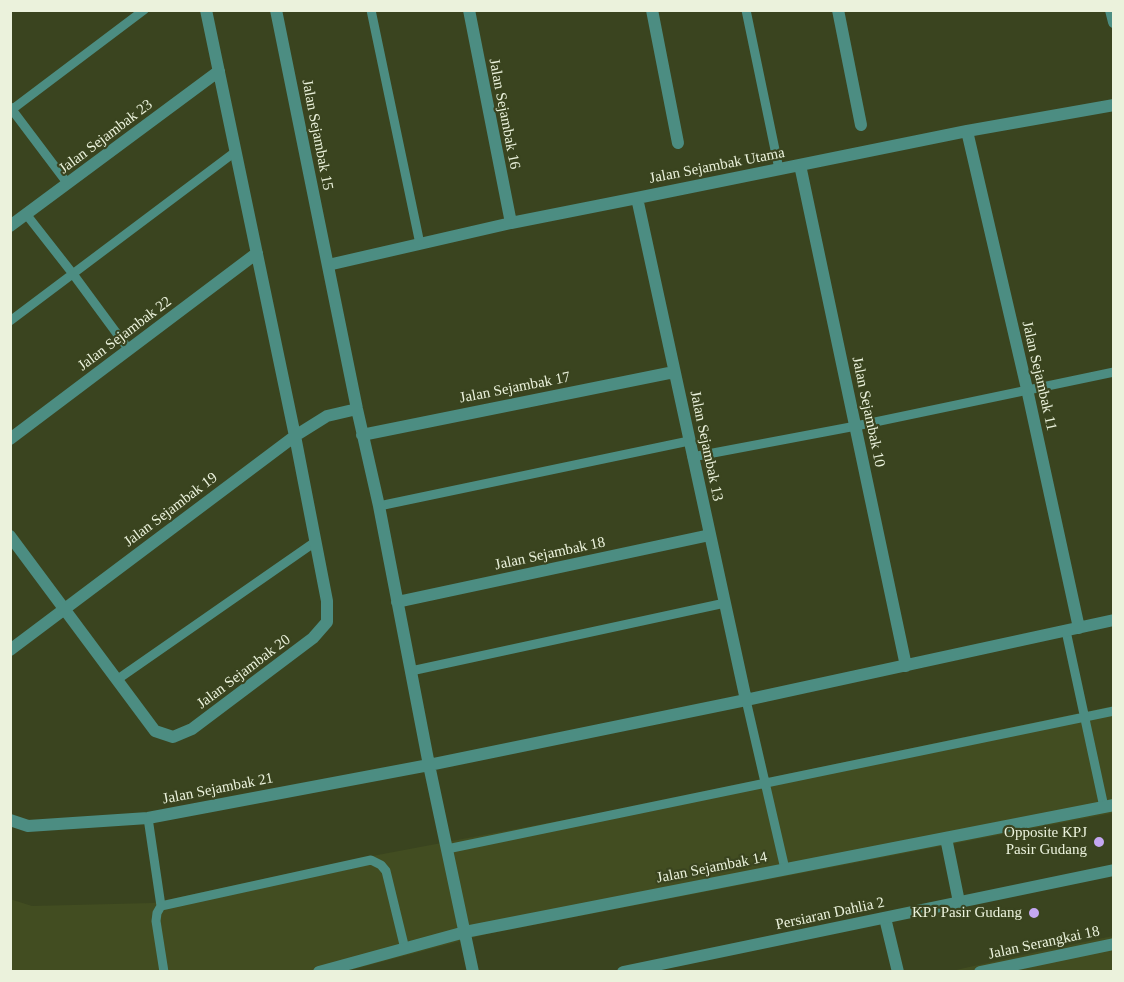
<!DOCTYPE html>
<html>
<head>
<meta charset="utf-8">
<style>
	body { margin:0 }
	#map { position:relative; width:1124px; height:982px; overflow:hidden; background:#3a441f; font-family:"Times New Roman",serif }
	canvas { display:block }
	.frame { position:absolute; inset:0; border:12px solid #ebf2dc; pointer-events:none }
</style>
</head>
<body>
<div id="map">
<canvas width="1124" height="982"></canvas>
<div class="frame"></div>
</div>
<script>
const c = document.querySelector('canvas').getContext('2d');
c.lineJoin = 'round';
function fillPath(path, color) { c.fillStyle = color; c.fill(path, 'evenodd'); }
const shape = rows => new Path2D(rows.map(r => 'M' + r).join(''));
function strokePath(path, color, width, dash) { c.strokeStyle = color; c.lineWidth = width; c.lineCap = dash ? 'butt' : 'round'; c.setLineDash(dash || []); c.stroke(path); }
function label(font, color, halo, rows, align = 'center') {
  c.font = font + ' "Times New Roman",serif'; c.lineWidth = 4.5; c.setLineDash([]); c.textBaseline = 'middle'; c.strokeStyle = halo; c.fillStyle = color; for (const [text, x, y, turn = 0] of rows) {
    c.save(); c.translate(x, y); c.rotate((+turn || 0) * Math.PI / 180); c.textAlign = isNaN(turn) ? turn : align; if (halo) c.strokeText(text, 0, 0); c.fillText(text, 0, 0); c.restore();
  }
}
fillPath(shape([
	[1113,706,1113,813,487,934,347,971,11,971,10,899,32,906,153,903,351,860,601,813],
	[1113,936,1113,971,947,972,1032,953]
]), '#424d21');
strokePath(shape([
	[371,10,420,244],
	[746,10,779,169],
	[10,107,68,184],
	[10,111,144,10],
	[26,214,73,274,129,350],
	[10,321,235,152],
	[692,457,856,426,1114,372],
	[379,506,689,441],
	[1066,631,1104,807],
	[411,671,725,603],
	[118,679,315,542],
	[746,700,785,869],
	[148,818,161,906],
	[447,849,1114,711],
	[164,972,156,921,157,913,161,906,371,860,381,865,386,871,405,949]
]), '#4c8d82', 9);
strokePath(shape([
	[276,10,357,409,379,506,429,765,473,972],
	[469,10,511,223],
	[652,10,678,143],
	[838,10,861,125],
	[1111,10,1114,22],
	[967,131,1027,389,1079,628],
	[800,165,906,666],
	[637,198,746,700],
	[10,226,219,71],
	[328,265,511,223,637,198,967,131,1114,105],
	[362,435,674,372],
	[10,439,257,253],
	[10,536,155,731,173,737,192,729,313,638,327,622,327,601,295,436,206,10],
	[397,602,710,535],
	[10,650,295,436,327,416,357,409],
	[10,820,28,826,148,818,429,765,746,700,1114,620],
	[946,838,959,902],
	[885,918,898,972],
	[319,972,465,932,1114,805],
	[980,972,1114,944]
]), '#4c8d82', 12);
strokePath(shape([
	[623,972,1114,870]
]), '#4c8d82', 12);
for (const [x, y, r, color] of [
	[1099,842,6,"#c4a7f1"],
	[1034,913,6,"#c4a7f1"]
]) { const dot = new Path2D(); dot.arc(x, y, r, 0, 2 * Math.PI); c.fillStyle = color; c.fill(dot); strokePath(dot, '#3a441f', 2); }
label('15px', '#ebf2dc', '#3a441f', [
	["Jalan Sejambak 16",504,114,79],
	["Jalan Sejambak 15",317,135,79],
	["Jalan Sejambak 23",106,137,-37],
	["Jalan Sejambak Utama",717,166,-11],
	["Jalan Sejambak 22",125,334,-37],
	["Jalan Sejambak 11",1039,376,77],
	["Jalan Sejambak 17",515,388,-11],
	["Jalan Sejambak 10",868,412,78],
	["Jalan Sejambak 13",706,446,78],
	["Jalan Sejambak 19",171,510,-37],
	["Jalan Sejambak 18",550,554,-12],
	["Jalan Sejambak 20",244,672,-37],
	["Jalan Sejambak 21",218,789,-11],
	["Jalan Sejambak 14",712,868,-11],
	["Persiaran Dahlia 2",830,914,-12],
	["Jalan Serangkai 18",1044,943,-12]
]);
label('15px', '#ebf2dc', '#3a441f', [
	["Opposite KPJ",1087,833],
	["Pasir Gudang",1087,850],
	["KPJ Pasir Gudang",1022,913]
], 'right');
</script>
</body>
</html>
